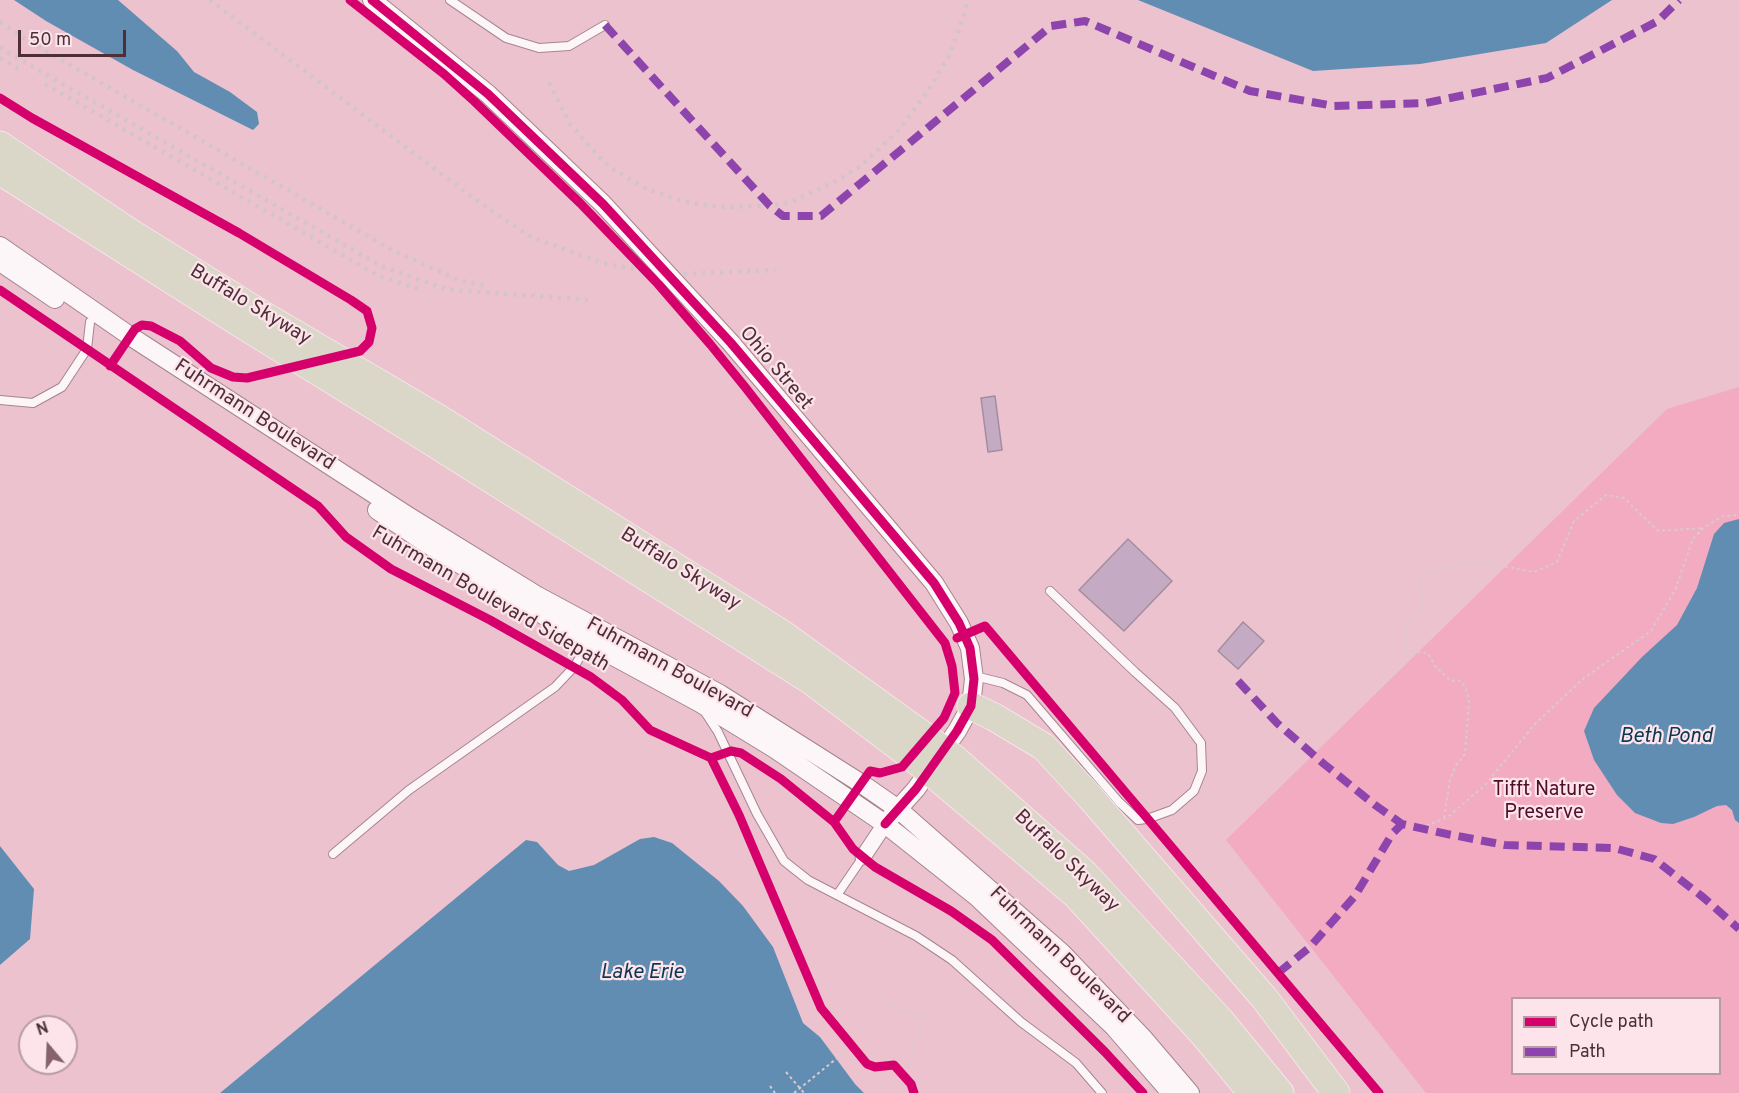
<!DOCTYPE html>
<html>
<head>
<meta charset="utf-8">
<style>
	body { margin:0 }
	#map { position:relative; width:1739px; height:1093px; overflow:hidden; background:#ecc2cf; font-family:Overpass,sans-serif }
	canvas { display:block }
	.legend { position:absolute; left:1511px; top:997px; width:210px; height:78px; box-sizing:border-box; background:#fde4eb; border:2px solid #b79ca3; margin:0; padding:8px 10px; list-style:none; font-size:18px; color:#4e2f38 }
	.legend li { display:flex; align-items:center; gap:12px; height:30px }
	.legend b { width:30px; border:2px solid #b79ca3 }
	.north { position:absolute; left:18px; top:1015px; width:60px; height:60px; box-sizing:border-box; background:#fde4eb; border:2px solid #b79ca3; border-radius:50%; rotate:341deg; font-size:16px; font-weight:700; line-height:24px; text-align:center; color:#4e2f38 }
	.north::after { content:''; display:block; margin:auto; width:21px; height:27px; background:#85626d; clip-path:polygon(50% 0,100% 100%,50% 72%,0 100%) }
	.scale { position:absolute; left:18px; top:30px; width:108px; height:27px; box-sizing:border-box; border:3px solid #4e2f38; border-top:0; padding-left:8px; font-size:18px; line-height:21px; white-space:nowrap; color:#4e2f38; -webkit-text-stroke:4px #fde4eb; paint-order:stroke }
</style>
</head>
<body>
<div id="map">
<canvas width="1739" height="1093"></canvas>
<ul class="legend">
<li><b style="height:8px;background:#d6006c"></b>Cycle path</li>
<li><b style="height:8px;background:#8e44ad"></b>Path</li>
</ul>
<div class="north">N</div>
<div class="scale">50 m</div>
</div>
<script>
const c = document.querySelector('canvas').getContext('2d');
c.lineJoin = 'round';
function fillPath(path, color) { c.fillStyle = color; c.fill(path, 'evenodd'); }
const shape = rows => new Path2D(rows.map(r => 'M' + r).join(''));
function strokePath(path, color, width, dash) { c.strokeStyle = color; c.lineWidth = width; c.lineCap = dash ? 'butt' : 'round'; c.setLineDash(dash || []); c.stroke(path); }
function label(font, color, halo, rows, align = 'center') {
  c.font = font + ' Overpass,sans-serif'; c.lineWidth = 4.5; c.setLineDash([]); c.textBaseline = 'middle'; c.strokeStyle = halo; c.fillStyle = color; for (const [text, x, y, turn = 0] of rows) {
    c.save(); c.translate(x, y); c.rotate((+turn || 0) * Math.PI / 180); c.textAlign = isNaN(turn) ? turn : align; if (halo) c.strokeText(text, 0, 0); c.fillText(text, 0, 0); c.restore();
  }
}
fillPath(shape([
	[1739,387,1739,1093,1426,1093,1226,840,1667,409],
	[1512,998,1720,998,1720,1074,1512,1074]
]), '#f2abc1');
fillPath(shape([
	[14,0,118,0,177,51,194,72,230,92,257,112,259,124,253,130,133,70,46,21],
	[1138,0,1612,0,1546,43,1420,64,1313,71],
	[1739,519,1739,823,1735,820,1732,810,1726,805,1717,806,1694,817,1673,824,1661,823,1635,813,1617,795,1594,760,1584,731,1594,708,1642,657,1677,625,1697,588,1714,534,1724,523],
	[654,837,672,843,719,881,743,906,773,947,803,1023,820,1037,855,1084,864,1093,220,1093,526,840,537,842,558,865,569,871,594,865,640,839],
	[0,846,34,889,30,939,0,965]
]), '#618db3');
const building = shape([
	[995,396,1002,450,988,452,981,398,995,396],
	[1128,539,1172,581,1124,631,1079,590,1128,539],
	[1243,622,1264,641,1238,669,1218,651,1243,622]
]);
fillPath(building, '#c4aac2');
strokePath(building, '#a48d9e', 1.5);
const service = shape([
	[450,0,506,38,539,48,569,46,605,25],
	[0,400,33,403,62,387,87,349,90,322],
	[975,676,1003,683,1027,695,1119,802,1138,820,1147,819,1172,810,1194,791,1202,771,1201,743,1175,708,1135,672,1050,591],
	[705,712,718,732,757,814,784,861,808,880,916,936,952,960,1021,1022,1076,1063,1102,1093],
	[333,854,409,790,555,687,574,667,588,644],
	[837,895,863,857]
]);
const minor = shape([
	[863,857,885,824]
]);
const tertiary = shape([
	[372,0,488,94],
	[0,246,130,336,408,516,536,595,720,694,862,784,898,809,1062,953,1144,1039,1190,1093],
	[0,262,55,299],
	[731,343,934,583,959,623,970,648,974,679,971,706,957,731,916,789,890,818],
	[377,510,424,542,589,643,700,703,775,749,885,824,977,897,1114,1027,1171,1093]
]);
const motorway = shape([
	[0,145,131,233,268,318,438,418,781,633,923,735],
	[0,171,238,322,408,427,810,680,908,754],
	[971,706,994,717,1044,747,1090,797,1265,999,1336,1093],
	[955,759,1084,873,1220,1020,1280,1093],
	[939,779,1076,895,1204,1035,1252,1093]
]);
strokePath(service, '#a58590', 10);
strokePath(minor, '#a58590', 17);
strokePath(tertiary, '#a58590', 20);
strokePath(motorway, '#f6e4e9', 29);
strokePath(shape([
	[1444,818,1450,780,1456,765,1465,754,1469,700,1465,686,1458,680,1451,681,1435,666,1428,653,1405,651,1407,626,1424,601,1422,588,1424,576,1474,561,1534,572,1557,562,1574,521,1606,495,1624,498,1658,531,1703,528],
	[1421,828,1448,817,1485,785,1535,724,1584,678,1651,631,1675,590,1693,539,1703,528,1723,516,1739,515],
	[888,1005,923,1016],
	[907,1068,925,1011],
	[786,1072,804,1093],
	[770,1086,775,1093],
	[794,1093,852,1046]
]), '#d8cacf', 2, [3, 3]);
strokePath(service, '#fcf6f8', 8);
strokePath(minor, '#fcf6f8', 15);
strokePath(tertiary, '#fcf6f8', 18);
strokePath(motorway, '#dad6c8', 27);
strokePath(shape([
	[210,0,480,203,531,237,603,263,663,275,775,270],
	[0,22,25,39,392,250,458,280,489,286],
	[0,47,14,56,383,267,449,290,592,300],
	[0,58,22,71],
	[549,83,570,124,598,156,614,170,649,190,682,201,718,207,770,206,791,202,834,182,860,167,897,132,928,91,950,54,965,13,967,0],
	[45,84,379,276,419,289]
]), '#d2c5c9', 4.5, [3, 6]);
const tertiaryBridge = shape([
	[488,94,603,204,731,343]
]);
const motorwayBridge = shape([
	[923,735,955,759],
	[908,754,939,779]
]);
strokePath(tertiaryBridge, '#a58590', 20, []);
strokePath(motorwayBridge, '#f6e4e9', 29, []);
strokePath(tertiaryBridge, '#fcf6f8', 18);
strokePath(motorwayBridge, '#dad6c8', 27);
strokePath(shape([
	[605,25,770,206,783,216,821,216,1051,26,1085,21,1250,91,1334,106,1426,103,1547,78,1658,21,1679,0],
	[1238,681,1277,723,1324,764,1375,805,1402,824,1447,834,1505,845,1614,848,1654,859,1704,898,1739,929],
	[1278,973,1310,947,1355,896,1392,834,1402,824]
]), '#8e44ad', 8, [15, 8]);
strokePath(shape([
	[350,0,444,74,474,101,580,203,658,284,710,344,745,387,945,643,952,666,955,693,944,718,902,767,880,773,870,771,834,822],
	[372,0,488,94,603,204,731,343,934,583,959,623,970,648,974,679,971,706,957,731,916,789,885,824],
	[0,98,32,118,239,233,351,300,367,311,372,328,369,342,360,351,247,378,233,377,211,368,180,341,151,326,142,325,135,329,110,366],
	[0,290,318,506,346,537,391,569,490,620,591,677,622,700,650,730,711,758,731,751,741,753,781,779,834,822,853,849,875,867,951,911,992,940,1105,1052,1143,1093],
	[957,638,985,626,1379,1093],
	[711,758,739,815,821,1008,867,1064,875,1067,894,1065,911,1084,914,1093]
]), '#d6006c', 9);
label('20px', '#4e2f38', '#fde4eb', [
	["Buffalo Skyway",250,306,31],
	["Ohio Street",775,369,50],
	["Fuhrmann Boulevard",254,416,33],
	["Buffalo Skyway",680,570,32],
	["Fuhrmann Boulevard Sidepath",490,600,30],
	["Fuhrmann Boulevard",669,669,29],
	["Buffalo Skyway",1066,862,44],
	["Fuhrmann Boulevard",1059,956,44]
]);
label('20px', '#500e2a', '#fde4eb', [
	["Tifft Nature",1544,791],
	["Preserve",1544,814]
]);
label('italic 21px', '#0c3853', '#fde4eb', [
	["Beth Pond",1666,738],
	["Lake Erie",642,974]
]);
</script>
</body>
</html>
